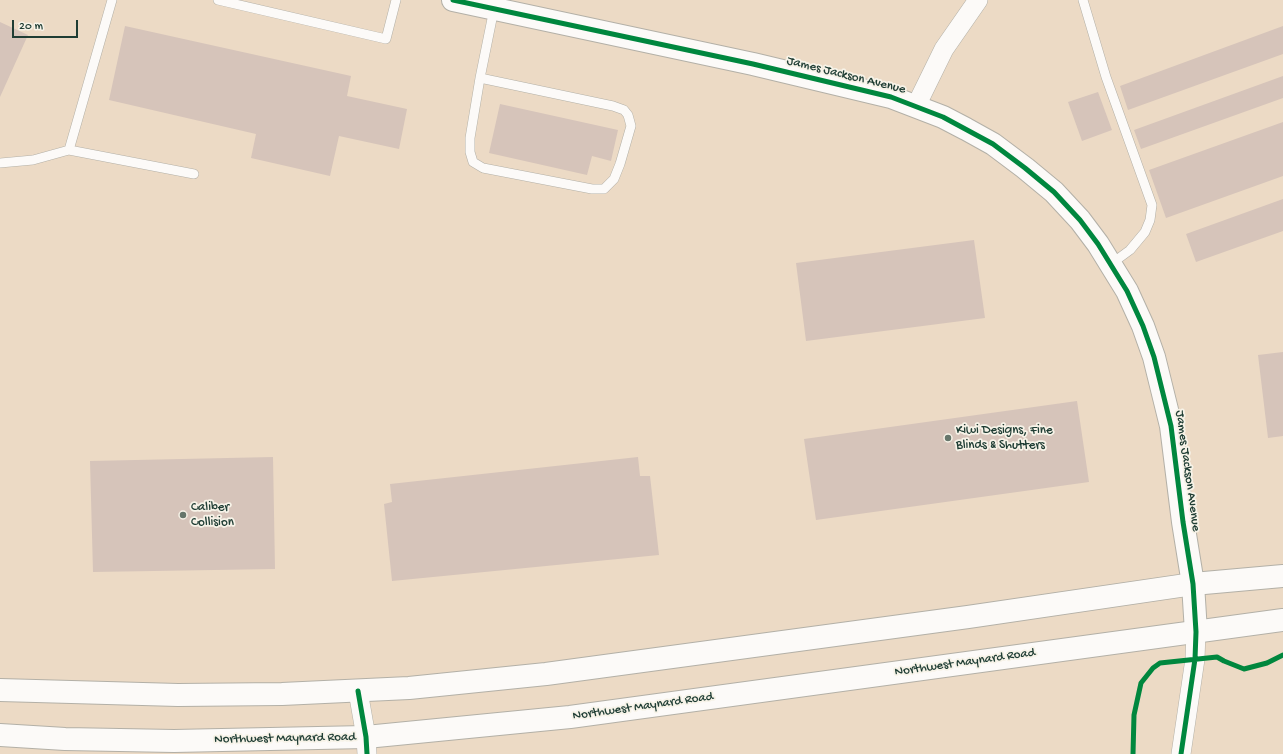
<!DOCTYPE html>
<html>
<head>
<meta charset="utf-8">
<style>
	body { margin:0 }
	#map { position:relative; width:1283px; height:754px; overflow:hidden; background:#e9dfd1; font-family:"Gochi Hand",sans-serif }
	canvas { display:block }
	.scale { position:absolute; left:12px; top:20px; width:66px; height:18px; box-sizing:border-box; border:2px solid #1f3d34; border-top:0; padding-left:5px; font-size:12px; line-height:14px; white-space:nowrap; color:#1f3d34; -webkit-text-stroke:3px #f7f3e8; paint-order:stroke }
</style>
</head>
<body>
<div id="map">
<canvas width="1283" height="754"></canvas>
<div class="scale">20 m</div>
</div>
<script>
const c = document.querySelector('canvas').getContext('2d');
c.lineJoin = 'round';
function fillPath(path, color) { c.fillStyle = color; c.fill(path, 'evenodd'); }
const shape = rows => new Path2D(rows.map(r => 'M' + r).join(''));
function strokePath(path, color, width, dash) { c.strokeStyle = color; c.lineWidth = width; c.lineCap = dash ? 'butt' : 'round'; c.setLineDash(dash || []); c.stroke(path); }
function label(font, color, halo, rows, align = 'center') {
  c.font = font + ' "Gochi Hand",sans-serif'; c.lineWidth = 3.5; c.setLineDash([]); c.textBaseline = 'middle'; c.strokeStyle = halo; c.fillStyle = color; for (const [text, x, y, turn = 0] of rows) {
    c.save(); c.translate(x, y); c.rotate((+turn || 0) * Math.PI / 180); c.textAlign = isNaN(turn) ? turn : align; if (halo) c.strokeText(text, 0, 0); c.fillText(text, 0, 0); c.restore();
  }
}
fillPath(shape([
	[0,0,1283,0,1283,754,0,754]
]), '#ecdac5');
fillPath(shape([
	[0,22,28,35,0,97],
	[125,26,351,76,347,96,407,109,399,149,339,136,330,176,251,158,256,134,109,100],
	[1283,26,1283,54,1128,110,1120,86],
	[1283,76,1283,98,1141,149,1134,130],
	[1098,92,1112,130,1082,141,1068,102],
	[500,104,618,130,611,161,592,156,587,175,489,153],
	[1283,122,1283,176,1166,218,1149,170],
	[1283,199,1283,231,1196,262,1186,234],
	[974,240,985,318,806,341,796,263],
	[1283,352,1283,436,1268,438,1258,355],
	[1077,401,1089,482,816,520,804,439],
	[273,457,275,569,93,572,90,461],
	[638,457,640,476,650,476,659,555,392,581,384,504,392,502,390,484]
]), '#d6c4ba');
const service = shape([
	[112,0,69,150,194,174],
	[218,0,386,39,396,0],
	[1083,0,1106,77,1152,205,1150,220,1145,232,1130,250,1111,264],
	[480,78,613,106,624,110,628,115,631,126,620,164,614,179,604,189,592,189,483,168,473,162,470,152,470,138,480,78,494,9],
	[0,163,33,160,69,150]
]);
const minor = shape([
	[916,106,944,49,978,0],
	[358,691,366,737,367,754],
	[1181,754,1195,659,1196,632]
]);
const tertiary = shape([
	[453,0,753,64,891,97,943,117,966,129,993,144,1025,168,1054,192,1080,220,1098,244,1127,291,1143,326,1154,357,1171,426,1183,522,1193,584,1196,632]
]);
const primary = shape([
	[0,690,178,695,282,694,409,688,546,674,968,617,1193,584,1283,576],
	[0,735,65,739,174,741,366,737,570,717,1283,620]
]);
strokePath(service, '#b3b0a7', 10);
strokePath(minor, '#b3b0a7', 20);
strokePath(tertiary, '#b3b0a7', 24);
strokePath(primary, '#b3b0a7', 24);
strokePath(service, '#fcfaf8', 9);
strokePath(minor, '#fcfaf8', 19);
strokePath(tertiary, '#fcfaf8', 22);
strokePath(primary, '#fcfaf8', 22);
strokePath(shape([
	[453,0,753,64,891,97,943,117,993,144,1025,168,1054,192,1080,220,1098,244,1127,291,1143,326,1154,357,1171,426,1183,522,1193,584,1196,632,1195,659,1181,754],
	[358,691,366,737,367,754],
	[1133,754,1134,715,1141,683,1153,668,1160,663,1217,657,1224,661,1244,669,1267,663,1283,655]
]), '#00873e', 5);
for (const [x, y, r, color] of [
	[948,438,4,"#66766b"],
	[183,515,4,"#66766b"]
]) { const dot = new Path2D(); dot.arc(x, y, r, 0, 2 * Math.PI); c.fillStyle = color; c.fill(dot); strokePath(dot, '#f7f3e8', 1.5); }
label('13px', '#1f3d34', '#f7f3e8', [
	["James Jackson Avenue",846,76,14],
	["James Jackson Avenue",1187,471,82],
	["Northwest Maynard Road",965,663,-8],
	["Northwest Maynard Road",643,707,-8],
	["Northwest Maynard Road",285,739,-1]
]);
label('13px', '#1f3d34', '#f7f3e8', [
	["Kiwi Designs, Fine",956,431],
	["Blinds & Shutters",956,446],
	["Caliber",191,508],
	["Collision",191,523]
], 'left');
</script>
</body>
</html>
